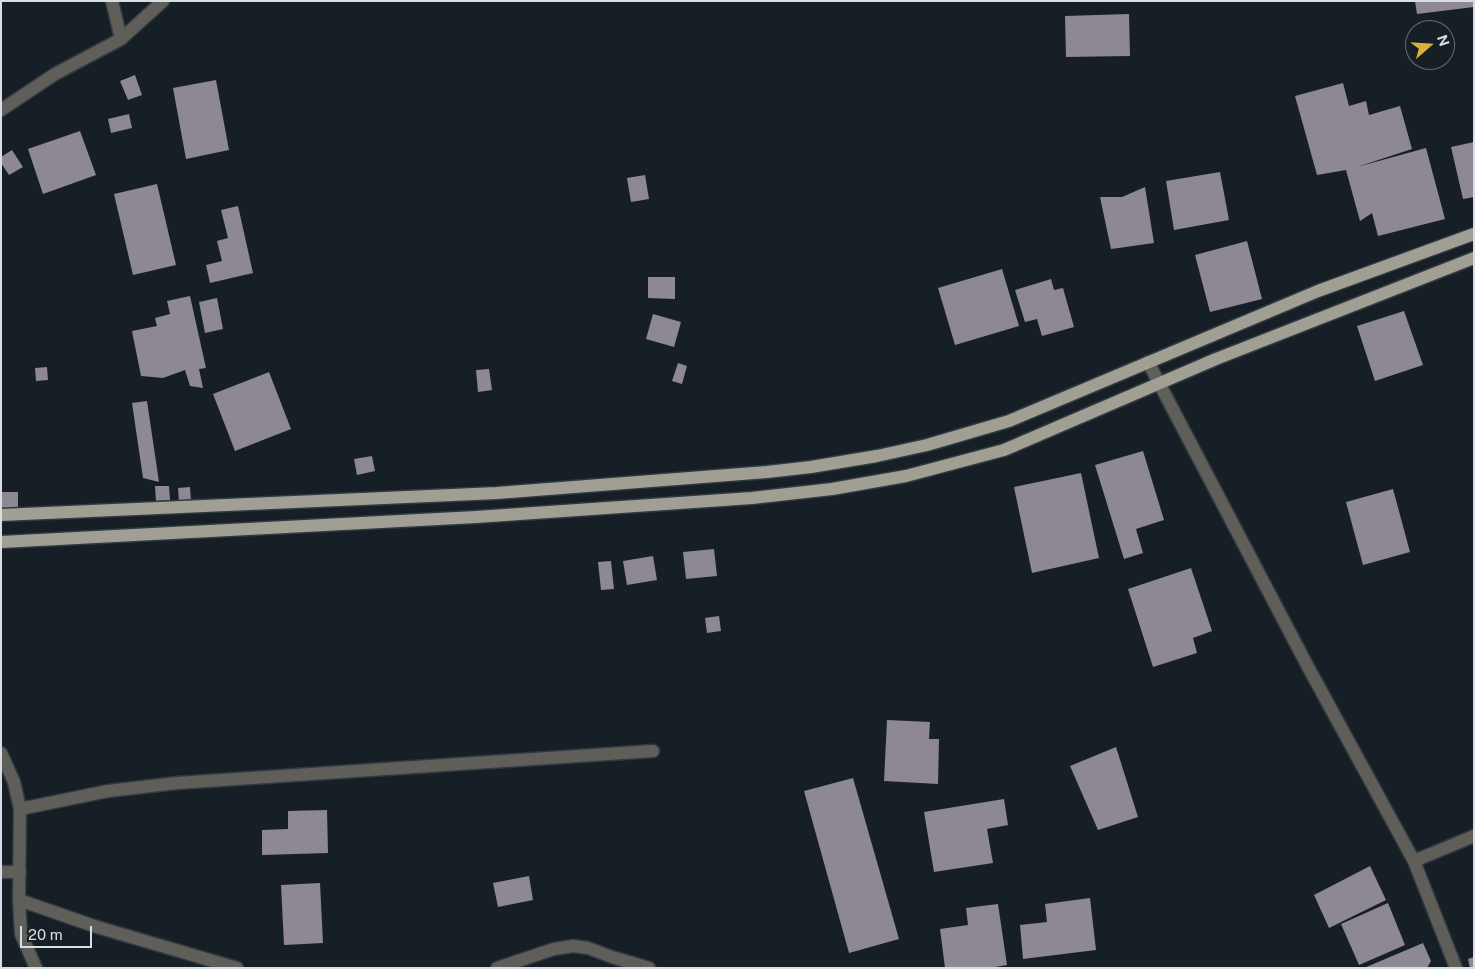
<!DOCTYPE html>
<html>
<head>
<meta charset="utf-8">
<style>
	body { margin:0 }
	#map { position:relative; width:1475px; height:969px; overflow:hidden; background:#161f26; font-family:"Public Sans",sans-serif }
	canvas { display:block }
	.frame { position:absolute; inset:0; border:2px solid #d8dee3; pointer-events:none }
	.north { position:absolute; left:1405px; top:20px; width:50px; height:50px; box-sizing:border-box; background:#161f26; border:1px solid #646b72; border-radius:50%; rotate:71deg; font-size:14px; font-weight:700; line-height:20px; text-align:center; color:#d8dee3 }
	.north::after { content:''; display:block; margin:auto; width:18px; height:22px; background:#d9b334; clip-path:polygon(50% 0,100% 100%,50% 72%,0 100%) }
	.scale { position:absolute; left:20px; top:926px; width:72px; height:22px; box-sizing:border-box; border:2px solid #d8dee3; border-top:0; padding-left:6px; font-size:15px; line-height:18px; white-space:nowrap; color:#d8dee3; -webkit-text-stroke:4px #161f26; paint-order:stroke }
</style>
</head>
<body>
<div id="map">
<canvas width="1475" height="969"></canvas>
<div class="frame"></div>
<div class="north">N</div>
<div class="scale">20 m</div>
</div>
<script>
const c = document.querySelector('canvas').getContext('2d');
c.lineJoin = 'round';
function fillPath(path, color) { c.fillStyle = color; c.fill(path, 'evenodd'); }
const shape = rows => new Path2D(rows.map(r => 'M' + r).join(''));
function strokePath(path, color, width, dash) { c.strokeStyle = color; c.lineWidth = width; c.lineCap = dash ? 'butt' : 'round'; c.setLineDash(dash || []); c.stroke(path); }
fillPath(shape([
	[1415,1,1474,1,1474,7,1417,14],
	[1129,14,1130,56,1066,57,1065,16],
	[135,75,142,95,128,100,120,81],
	[216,80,229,150,186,159,173,88],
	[1343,83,1349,106,1366,101,1369,115,1400,106,1412,149,1357,167,1426,148,1445,219,1378,236,1372,213,1360,221,1346,170,1317,175,1295,96],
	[129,114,132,128,111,133,108,119],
	[80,131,96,175,43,194,28,149],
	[1474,142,1474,197,1463,199,1451,147],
	[12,150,23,167,9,175,1,163,1,157],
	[1220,172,1229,220,1174,230,1166,181],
	[645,175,649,199,631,202,627,178],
	[157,184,176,265,133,275,114,194],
	[1145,187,1154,243,1111,249,1100,197,1122,197],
	[238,206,253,273,210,283,206,265,222,261,217,241,228,238,221,210],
	[1247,241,1262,299,1210,312,1195,255],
	[1002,269,1019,326,955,345,938,288],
	[648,277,675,277,675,299,648,298],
	[1051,279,1054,290,1063,288,1074,327,1042,336,1037,319,1025,322,1015,290],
	[190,296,206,368,199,369,203,388,190,386,185,370,163,378,141,376,132,331,157,326,155,318,170,314,167,301],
	[217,298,223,329,205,333,199,302],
	[1404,311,1423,365,1375,381,1357,326],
	[653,314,681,322,674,347,646,339],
	[678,363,687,366,682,384,672,381],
	[47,367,48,380,36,381,35,368],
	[489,369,492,390,478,392,476,370],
	[269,372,291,429,235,451,213,394],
	[147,401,159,482,143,478,132,403],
	[1143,451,1164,520,1136,529,1143,553,1124,559,1095,465],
	[372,456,375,471,357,475,354,459],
	[1081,473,1099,558,1032,573,1014,487],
	[155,486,169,486,170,500,156,501],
	[190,487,191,501,179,502,178,488],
	[1393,489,1410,552,1363,565,1346,502],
	[1,492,18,492,18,508,1,508],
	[714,549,717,576,686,579,683,552],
	[653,556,657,580,627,585,623,561],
	[611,561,614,589,601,590,598,562],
	[1191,568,1212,631,1193,638,1197,653,1153,667,1128,589],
	[719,616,721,631,707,633,705,618],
	[887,720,930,722,929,739,939,739,938,784,884,781],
	[1116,747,1138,817,1098,830,1070,766],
	[853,778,899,939,849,953,804,791],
	[1004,799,1008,825,987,829,993,863,934,872,924,812],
	[327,810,328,853,262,855,262,830,288,829,288,811],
	[1370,866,1386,900,1329,928,1314,895],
	[529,876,533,900,498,907,493,883],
	[320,883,323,943,284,945,281,885],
	[1090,898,1096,950,1023,959,1020,925,1047,922,1045,904],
	[1388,903,1405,945,1359,965,1341,924],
	[998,904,1007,965,989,968,945,968,940,929,968,925,966,908],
	[1423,943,1431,961,1427,968,1364,968],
	[1474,957,1474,968,1470,968,1468,959]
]), '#8e8894');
const minor = shape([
	[112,1,121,39],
	[1,110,55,74,121,39,163,1],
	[1148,362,1307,665,1414,861,1456,968],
	[1,753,14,782,20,809,19,900,21,934,36,968],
	[20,809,108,791,177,783,653,751],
	[1414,861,1474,836],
	[1,872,20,872],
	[19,900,97,927,237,968],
	[497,968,554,949,573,946,588,948,612,957,649,968]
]);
const major = shape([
	[1,515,497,493,767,472,811,467,877,456,927,445,1009,421,1318,291,1474,234],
	[1,542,476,517,752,498,832,489,906,476,1004,450,1216,359,1474,258]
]);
strokePath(minor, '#313a40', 15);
strokePath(major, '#313a40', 15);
strokePath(minor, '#5f5e59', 12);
strokePath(major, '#a19f94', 12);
</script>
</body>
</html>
